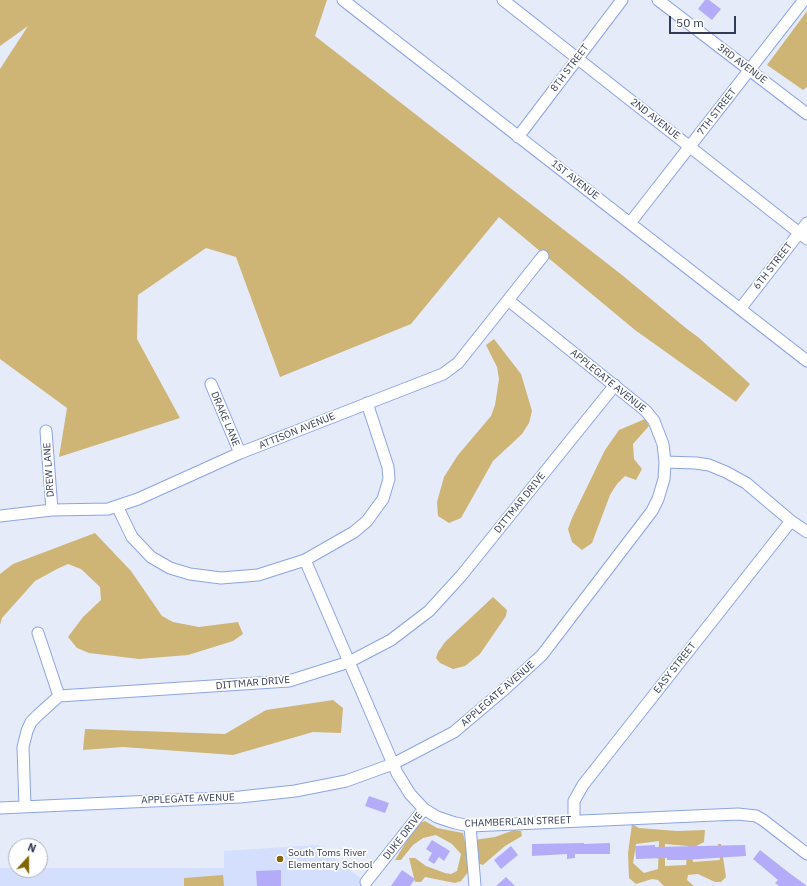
<!DOCTYPE html>
<html>
<head>
<meta charset="utf-8">
<style>
	body { margin:0 }
	#map { position:relative; width:807px; height:886px; overflow:hidden; background:#e5ebf9; font-family:"IBM Plex Sans",sans-serif }
	canvas { display:block }
	.north { position:absolute; left:8px; top:838px; width:40px; height:40px; box-sizing:border-box; background:#fff; border:1px solid #adb1bb; border-radius:50%; rotate:21deg; font-size:11px; font-weight:700; line-height:16px; text-align:center; color:#313b56 }
	.north::after { content:''; display:block; margin:auto; width:14px; height:18px; background:#846600; clip-path:polygon(50% 0,100% 100%,50% 72%,0 100%) }
	.scale { position:absolute; left:669px; top:16px; width:67px; height:18px; box-sizing:border-box; border:2px solid #313b56; border-top:0; padding-left:5px; font-size:12px; line-height:14px; white-space:nowrap; color:#313b56; -webkit-text-stroke:3px #fff; paint-order:stroke }
</style>
</head>
<body>
<div id="map">
<canvas width="807" height="886"></canvas>
<div class="north">N</div>
<div class="scale">50 m</div>
</div>
<script>
const c = document.querySelector('canvas').getContext('2d');
c.lineJoin = 'round';
function fillPath(path, color) { c.fillStyle = color; c.fill(path, 'evenodd'); }
const shape = rows => new Path2D(rows.map(r => 'M' + r).join(''));
function strokePath(path, color, width, dash) { c.strokeStyle = color; c.lineWidth = width; c.lineCap = dash ? 'butt' : 'round'; c.setLineDash(dash || []); c.stroke(path); }
function label(font, color, halo, rows, align = 'center') {
  c.font = font + ' "IBM Plex Sans",sans-serif'; c.lineWidth = 3.5; c.setLineDash([]); c.textBaseline = 'middle'; c.strokeStyle = halo; c.fillStyle = color; for (const [text, x, y, turn = 0] of rows) {
    c.save(); c.translate(x, y); c.rotate((+turn || 0) * Math.PI / 180); c.textAlign = isNaN(turn) ? turn : align; if (halo) c.strokeText(text, 0, 0); c.fillText(text, 0, 0); c.restore();
  }
}
fillPath(shape([
	[318,845,370,886,0,886,0,868,16,868,16,870,40,870,40,868,224,868,224,851]
]), '#d3dffd');
fillPath(shape([
	[0,0,327,0,315,36,622,275,687,329,698,337,750,384,736,402,635,330,499,217,411,324,280,377,236,257,206,248,138,295,137,339,180,418,59,457,67,408,0,359,0,69,28,26,0,46],
	[807,11,807,87,803,90,767,65],
	[494,339,521,374,532,411,529,423,522,434,493,461,461,518,449,523,438,516,437,502,444,477,458,455,491,416,495,405,499,379,497,367,486,345],
	[645,419,649,426,633,444,634,459,642,469,636,480,625,476,617,484,610,495,592,543,582,550,572,542,568,529,572,518,605,450,619,430],
	[95,533,131,571,162,616,173,622,199,627,238,622,243,634,233,641,188,655,139,659,89,653,77,648,68,637,83,617,101,600,100,587,81,569,68,564,57,569,35,581,2,618,0,625,0,574,13,564],
	[493,597,507,610,506,616,480,654,465,666,453,669,440,663,436,658,438,652,445,642],
	[333,700,343,708,341,733,313,732,233,755,123,747,83,750,85,729,225,734,266,710],
	[425,821,437,828,463,833,470,864,469,871,461,881,455,883,425,877,421,882,415,882,409,858,415,858,426,866,445,873,451,874,457,871,461,854,452,844,436,835,423,838,413,845,401,860,395,860,417,824],
	[632,824,639,828,677,831,705,830,704,842,691,849,693,862,720,860,718,844,721,844,726,877,721,882,715,882,698,874,688,875,687,880,694,886,664,886,658,880,652,879,636,884,629,878,628,853],
	[659,841,658,869,644,873,633,863,636,844],
	[665,844,688,846,686,865,665,866],
	[514,830,521,831,522,836,505,846,483,865,477,863,474,840,495,837],
	[223,875,224,886,184,886,184,878]
]), '#ceb576');
fillPath(shape([
	[705,0,709,0,721,9,712,20,698,9],
	[369,796,389,803,385,813,365,806],
	[432,840,450,851,444,861,439,857,434,864,428,860,432,853,426,849],
	[584,843,584,844,610,843,610,854,575,854,575,858,567,859,567,854,532,856,532,844],
	[655,845,655,847,745,845,746,856,684,860,667,860,667,858,636,859,635,846],
	[511,846,518,855,501,869,494,860],
	[760,850,788,872,807,886,779,886,775,883,778,880,753,859],
	[281,870,281,886,257,886,256,871],
	[402,870,415,879,410,886,391,886],
	[506,877,515,886,496,886]
]), '#b4acf8');
const minor = shape([
	[343,0,807,361],
	[503,0,807,239],
	[658,0,807,114],
	[518,137,622,0],
	[630,223,804,0],
	[740,309,807,223],
	[211,384,240,453],
	[46,431,52,510],
	[665,462,696,463,709,465,726,472,746,483,791,521,807,532],
	[117,506,132,537,151,557,170,568,190,574,221,578,258,575,305,560,354,532,367,521,383,499,389,479,388,467,367,403],
	[0,516,52,510,108,509,138,499,240,453,443,374,458,363,543,256],
	[305,560,397,773,410,794,424,809,437,817,455,823,470,826,738,814,756,816,763,820,807,854],
	[38,633,59,696],
	[25,807,23,747,27,731,31,722,38,715,59,696,289,681,349,662,391,640,429,611,461,576,615,385],
	[0,808,240,797,295,791,346,781,393,764,454,732,506,688,542,655,652,511,658,499,664,479,665,462,663,444,654,421,646,411,508,300],
	[574,820,574,801,583,785,791,521],
	[470,826,475,886],
	[366,882,424,809]
]);
strokePath(minor, '#8ca4e6', 13);
strokePath(minor, '#fff', 11);
for (const [x, y, r, color] of [
	[280,859,4,"#846600"]
]) { const dot = new Path2D(); dot.arc(x, y, r, 0, 2 * Math.PI); c.fillStyle = color; c.fill(dot); strokePath(dot, '#fff', 1.5); }
label('10px', '#313b56', '#fff', [
	["3RD AVENUE",742,64,37],
	["8TH STREET",570,68,-53],
	["7TH STREET",717,112,-52],
	["2ND AVENUE",655,119,38],
	["1ST AVENUE",575,180,38],
	["6TH STREET",773,266,-52],
	["APPLEGATE AVENUE",608,381,39],
	["DRAKE LANE",225,419,67],
	["ATTISON AVENUE",297,431,-22],
	["DREW LANE",49,470,-94],
	["DITTMAR DRIVE",520,503,-51],
	["EASY STREET",675,668,-52],
	["DITTMAR DRIVE",253,683,-5],
	["APPLEGATE AVENUE",498,694,-41],
	["APPLEGATE AVENUE",188,799,-2],
	["CHAMBERLAIN STREET",518,822,-2],
	["DUKE DRIVE",403,836,-52]
]);
label('10px', '#313b56', '#fff', [
	["South Toms River",288,853],
	["Elementary School",288,865]
], 'left');
</script>
</body>
</html>
